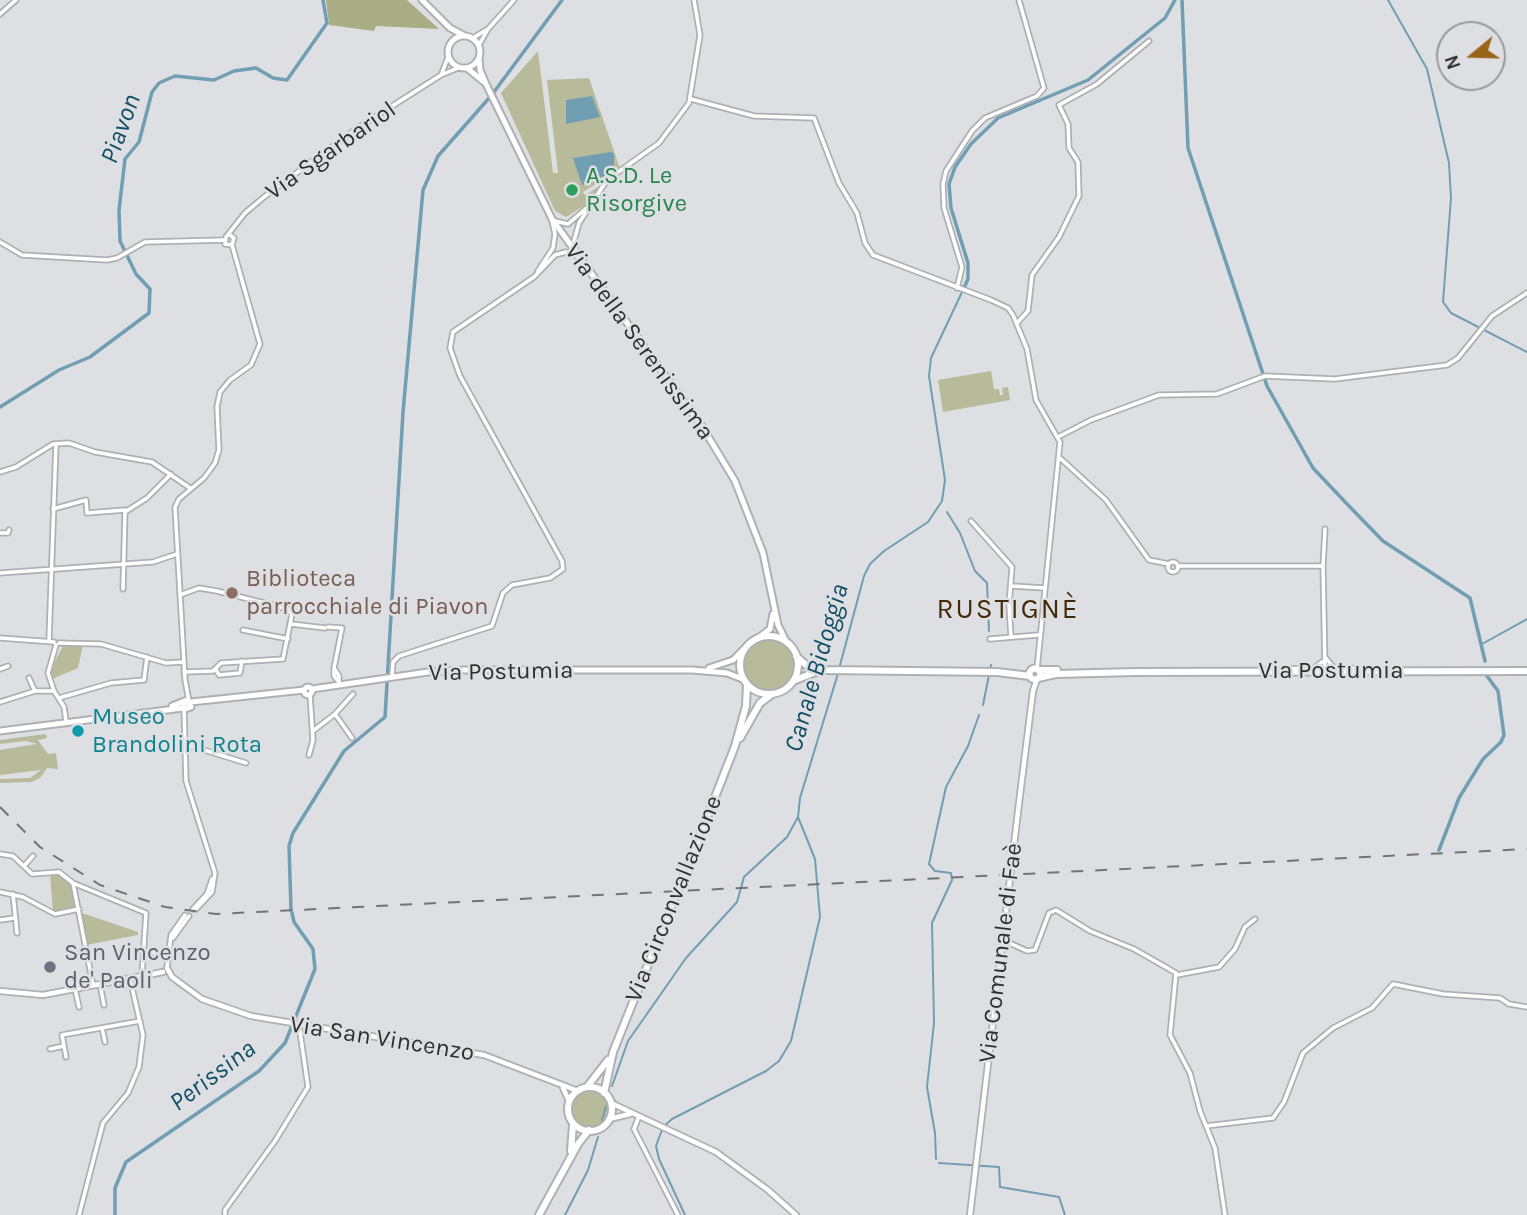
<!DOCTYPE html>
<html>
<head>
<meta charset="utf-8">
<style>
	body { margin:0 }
	#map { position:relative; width:1527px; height:1215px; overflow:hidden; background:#dedfe2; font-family:Karla,sans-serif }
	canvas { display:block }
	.north { position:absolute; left:1436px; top:21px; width:70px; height:70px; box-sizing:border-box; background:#dedfe2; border:2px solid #98999b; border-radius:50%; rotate:251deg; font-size:19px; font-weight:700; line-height:28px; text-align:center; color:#2e2f30 }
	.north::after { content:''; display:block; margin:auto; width:24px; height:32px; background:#99651b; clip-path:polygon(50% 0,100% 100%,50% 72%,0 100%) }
</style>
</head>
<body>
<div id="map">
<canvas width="1527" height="1215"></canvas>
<div class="north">N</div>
</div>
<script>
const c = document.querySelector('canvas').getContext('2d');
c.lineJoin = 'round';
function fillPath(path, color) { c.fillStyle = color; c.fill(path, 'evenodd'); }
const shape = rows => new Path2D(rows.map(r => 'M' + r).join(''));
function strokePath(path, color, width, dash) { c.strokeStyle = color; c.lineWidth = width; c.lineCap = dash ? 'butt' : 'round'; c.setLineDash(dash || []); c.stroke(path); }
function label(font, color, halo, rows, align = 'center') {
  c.font = font + ' Karla,sans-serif'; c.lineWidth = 5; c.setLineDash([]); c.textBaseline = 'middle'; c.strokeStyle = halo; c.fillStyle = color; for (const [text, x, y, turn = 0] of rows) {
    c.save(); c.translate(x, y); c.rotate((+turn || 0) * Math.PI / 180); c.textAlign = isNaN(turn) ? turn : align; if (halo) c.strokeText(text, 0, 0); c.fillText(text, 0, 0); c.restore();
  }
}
fillPath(shape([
	[538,51,553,173,558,173,547,80,589,78,620,169,583,192,585,195,603,184,587,204,566,217,555,211,501,93],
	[991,371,994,389,999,389,1000,395,1003,395,1002,388,1008,387,1010,400,943,412,938,380],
	'743 665a26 26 0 1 1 52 0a26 26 0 1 1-52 0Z',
	[64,644,83,645,78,668,52,679,52,667],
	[46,734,47,738,38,740,48,754,56,753,58,769,47,768,40,778,31,782,0,783,0,779,30,778,41,770,0,775,0,750,37,744,26,741,0,744,0,740],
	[50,873,60,875,70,883,76,908,53,912],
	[79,912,138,932,138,935,86,945],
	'569 1109a20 20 0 1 1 40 0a20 20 0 1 1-40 0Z'
]), '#b7bb9a');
fillPath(shape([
	[326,0,407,0,439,29,376,26,374,31,329,25]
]), '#a8ad83');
fillPath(shape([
	[592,96,600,117,566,124,566,100],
	[611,152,614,154,614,172,582,185,573,158]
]), '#709eb2');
strokePath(shape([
	[1388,0,1427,69,1449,163,1451,198,1443,302,1451,313,1527,352],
	[947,512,960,533,975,571,987,583,989,631],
	[1482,644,1527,619],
	[983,705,991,665],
	[612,1086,628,1041,686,958,737,902,744,877,787,837,798,817],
	[602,1120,606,1106],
	[936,1159,935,1133,927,1087,934,1023,932,923,952,880,951,873,935,871,929,864,946,787,968,746,979,715],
	[939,1163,999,1167,1000,1187,1059,1197,1065,1215],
	[565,1215,588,1170,598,1137],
	[685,1215,659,1159,656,1146,663,1127,672,1119,766,1071,779,1061,791,1041,820,917,815,859,798,817,800,798,836,680,864,576,870,564,884,551,928,522,942,501,945,480,929,376,931,358,963,290]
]), '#709eb2', 2);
strokePath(shape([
	[1182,0,1188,148,1267,386,1313,468,1348,505,1383,541,1470,598,1485,661],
	[494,92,562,0],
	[963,290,968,279,968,263,951,208,949,184,955,167,971,144,998,118,1088,80,1165,18,1175,0],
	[0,407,59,370,90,357,149,313,150,289,136,274,120,241,119,210,125,159,139,142,152,92,159,83,175,76,214,80,234,71,256,68,273,78,287,80,327,23,323,0],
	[1439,850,1459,798,1483,759,1501,742,1504,735,1498,691,1487,676],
	[291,910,289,846,293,833,344,751,385,717,403,412,423,190,438,156,490,97],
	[115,1215,115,1188,126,1162,259,1071,285,1043,315,969,313,949,294,922,292,913]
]), '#709eb2', 3.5);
const minor = shape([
	[0,14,16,0],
	[473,38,486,30],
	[479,45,488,29,514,0],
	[442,73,448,57],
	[691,99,754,116,814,118,839,183,857,213,865,243,873,255,991,300,1008,308,1013,315,1027,349,1036,400,1060,442,1037,669],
	[555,221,568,224,589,206],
	[0,242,22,255,107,260,117,258,145,242,224,240],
	[232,245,225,244,226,237,245,213,264,197,356,129,441,75,458,68],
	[576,250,574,241,579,223,607,180,659,143,689,103,700,35,694,0],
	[538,271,553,248,555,234,552,221],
	[957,288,962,267,944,208,943,184,946,171,972,131,985,118,1037,96,1044,88,1019,0],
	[1017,323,1028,311,1032,275,1059,237,1079,196,1078,162,1069,148,1068,124,1059,105,1097,84,1149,41],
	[1058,437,1091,420,1159,395,1217,394,1265,376,1335,379,1447,365,1458,358,1492,316,1527,293],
	[1060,458,1106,500,1149,560,1169,564],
	[0,472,16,467,53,444,69,443,95,452,152,462,190,488],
	[53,509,86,500,87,513,125,510],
	[971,521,1012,567,1009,605,1011,637],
	[0,533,8,533,9,530],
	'1168 567a5 5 0 1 1 10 0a5 5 0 1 1-10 0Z',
	[1178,566,1323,566,1325,670],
	[1323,566,1325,529],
	[0,573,153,562,177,554],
	[1012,586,1045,588],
	[123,589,125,512,147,498,171,474],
	[180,595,199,588,217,591,288,609,292,614,283,659,221,663,213,671,184,672],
	[291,624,325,628],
	[328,627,342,628,334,668],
	[243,630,288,639],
	[0,638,54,642],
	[990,639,1038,635],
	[49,640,56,444],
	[59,643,101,644,166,663,183,662],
	[56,645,48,673,54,691,64,707,66,721],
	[1325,657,1333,667,1367,669],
	[0,669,8,666],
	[1283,669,1314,668,1322,662],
	[216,670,219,675,240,673,242,661],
	[392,677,393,662,399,656,492,626,503,593,512,585,550,578,563,569,562,561,460,376,450,348,453,332,534,277,555,255,566,252,577,256],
	[29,678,35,691],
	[338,681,334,676,334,668,339,676,339,683],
	[59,698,111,683,144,680,147,657],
	[189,701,185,680,175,507,179,499,204,478,215,463,219,450,217,407,220,392,230,380,251,365,260,344,232,245,234,238,230,235],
	[0,702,35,691,54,691],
	[184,709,186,781,215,873,212,892,196,909],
	[335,714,352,738],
	[313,731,335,714,353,694],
	[188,745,246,763],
	[309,755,313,740,310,695],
	[0,854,13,856,32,874,59,872,73,883],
	[24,866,33,856],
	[0,892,23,897,55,914,79,909],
	[13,894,17,933],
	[193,909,207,894,212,879],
	[0,920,14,918],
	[173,938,189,916],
	[1003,940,1027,951,1035,950,1049,913,1056,910,1090,931,1134,949,1176,973,1170,1035,1190,1073,1200,1111,1215,1148,1225,1215],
	[144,952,167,954],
	[167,968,171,935,185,915],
	[1177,975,1219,967,1235,949,1245,927,1255,919],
	[100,984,104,1005],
	[93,985,73,883,146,913,142,975],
	[75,989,79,1007],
	[102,1028,105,1042],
	[50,1049,64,1046],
	[66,1057,62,1035,140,1021],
	[639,1116,634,1129,678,1215],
	[1206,1126,1273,1118,1284,1102,1303,1053,1333,1028,1372,1008,1393,984,1443,994,1500,998,1509,1004,1527,1007],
	[79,1215,103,1123,128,1093,139,1067,143,1035,130,979],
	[225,1215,225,1210,275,1141,308,1087,299,1025]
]);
const tertiary = shape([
	[167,968,172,977,202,999,251,1016,484,1055,578,1091],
	[0,991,43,995,163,972],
	[563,1088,569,1101],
	[611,1103,716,1152,768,1190,796,1215],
	[609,1119,630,1114],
	[970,1215,1019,803,1033,691,1037,679]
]);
const secondary = shape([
	[422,0,450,28,465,36],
	'448 52a16 16 0 1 1 32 0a16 16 0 1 1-32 0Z',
	[479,58,480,70,486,84,552,219,703,428,735,481,763,553,778,625,786,641],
	[467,68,484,82],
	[758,638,770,629,773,614],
	[709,668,733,660,746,647],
	'304 691a4 4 0 1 1 8 0a4 4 0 1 1-8 0Z',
	[312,689,428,672,463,670,692,670,727,673,745,680],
	[191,702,304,690],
	[172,706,187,700,191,707,185,709,183,702],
	[0,731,183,708]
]);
const primary = shape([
	'740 665a29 29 0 1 1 58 0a29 29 0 1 1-58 0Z',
	[796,656,806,665,826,670,997,672,1030,676],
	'1029.5 674a5.5 5.5 0 1 1 11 0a5.5 5.5 0 1 1-11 0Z',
	[1038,670,1057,670],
	[1038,678,1056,674,1136,672,1527,671],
	[793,681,818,671],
	[740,738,760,703,772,694],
	[710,810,735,746,746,706,747,684],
	[587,1087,608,1060],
	'568 1109a22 22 0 1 1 44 0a22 22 0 1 1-44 0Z',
	[604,1093,613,1052,629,1012],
	[571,1151,573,1124],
	[539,1215,578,1144,589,1130]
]);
strokePath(minor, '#afb0b3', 7);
strokePath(tertiary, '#afb0b3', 8);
strokePath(secondary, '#afb0b3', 9);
strokePath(primary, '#afb0b3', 10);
strokePath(minor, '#fff', 3.5);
strokePath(tertiary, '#fff', 4.5);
strokePath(secondary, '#fff', 5);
strokePath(primary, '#fff', 6);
strokePath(shape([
	[0,807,40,847,100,885,165,907,216,914,1527,849]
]), '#737476', 2, [12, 12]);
const primaryBridge = shape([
	[629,1012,710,810]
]);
strokePath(primaryBridge, '#afb0b3', 10, []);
strokePath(primaryBridge, '#fff', 6);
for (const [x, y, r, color] of [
	[572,190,7,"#2e9e5b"],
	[232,593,7,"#8d6e63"],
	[78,731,7,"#0f9aa8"],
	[50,967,7,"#6b7280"]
]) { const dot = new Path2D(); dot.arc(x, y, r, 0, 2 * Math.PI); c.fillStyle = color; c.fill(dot); strokePath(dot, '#dedfe2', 2.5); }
label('24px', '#2e2f30', '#dedfe2', [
	["Via Sgarbariol",331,151,-35],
	["Via della Serenissima",639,342,54],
	["Via Postumia",1331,671],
	["Via Postumia",501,672,-1],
	["Via Circonvallazione",674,899,-68],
	["Via Comunale di Faè",1001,953,-83],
	["Via San Vincenzo",382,1039,9]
]);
label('24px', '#27864d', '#dedfe2', [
	["A.S.D. Le",586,176],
	["Risorgive",586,204]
], 'left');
label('24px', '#785e54', '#dedfe2', [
	["Biblioteca",246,579],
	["parrocchiale di Piavon",246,607]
], 'left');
label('24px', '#0d838f', '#dedfe2', [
	["Museo",92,717],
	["Brandolini Rota",92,745]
], 'left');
label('24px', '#5b616d', '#dedfe2', [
	["San Vincenzo",64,953],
	["de' Paoli",64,981]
], 'left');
label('italic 26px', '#104f65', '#dedfe2', [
	["Piavon",121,129,-70],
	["Canale Bidoggia",817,668,-74],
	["Perissina",213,1076,-37]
]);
c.letterSpacing = '2px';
label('28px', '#432907', '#dedfe2', [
	["RUSTIGNÈ",1008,610]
]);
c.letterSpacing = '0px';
</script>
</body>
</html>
